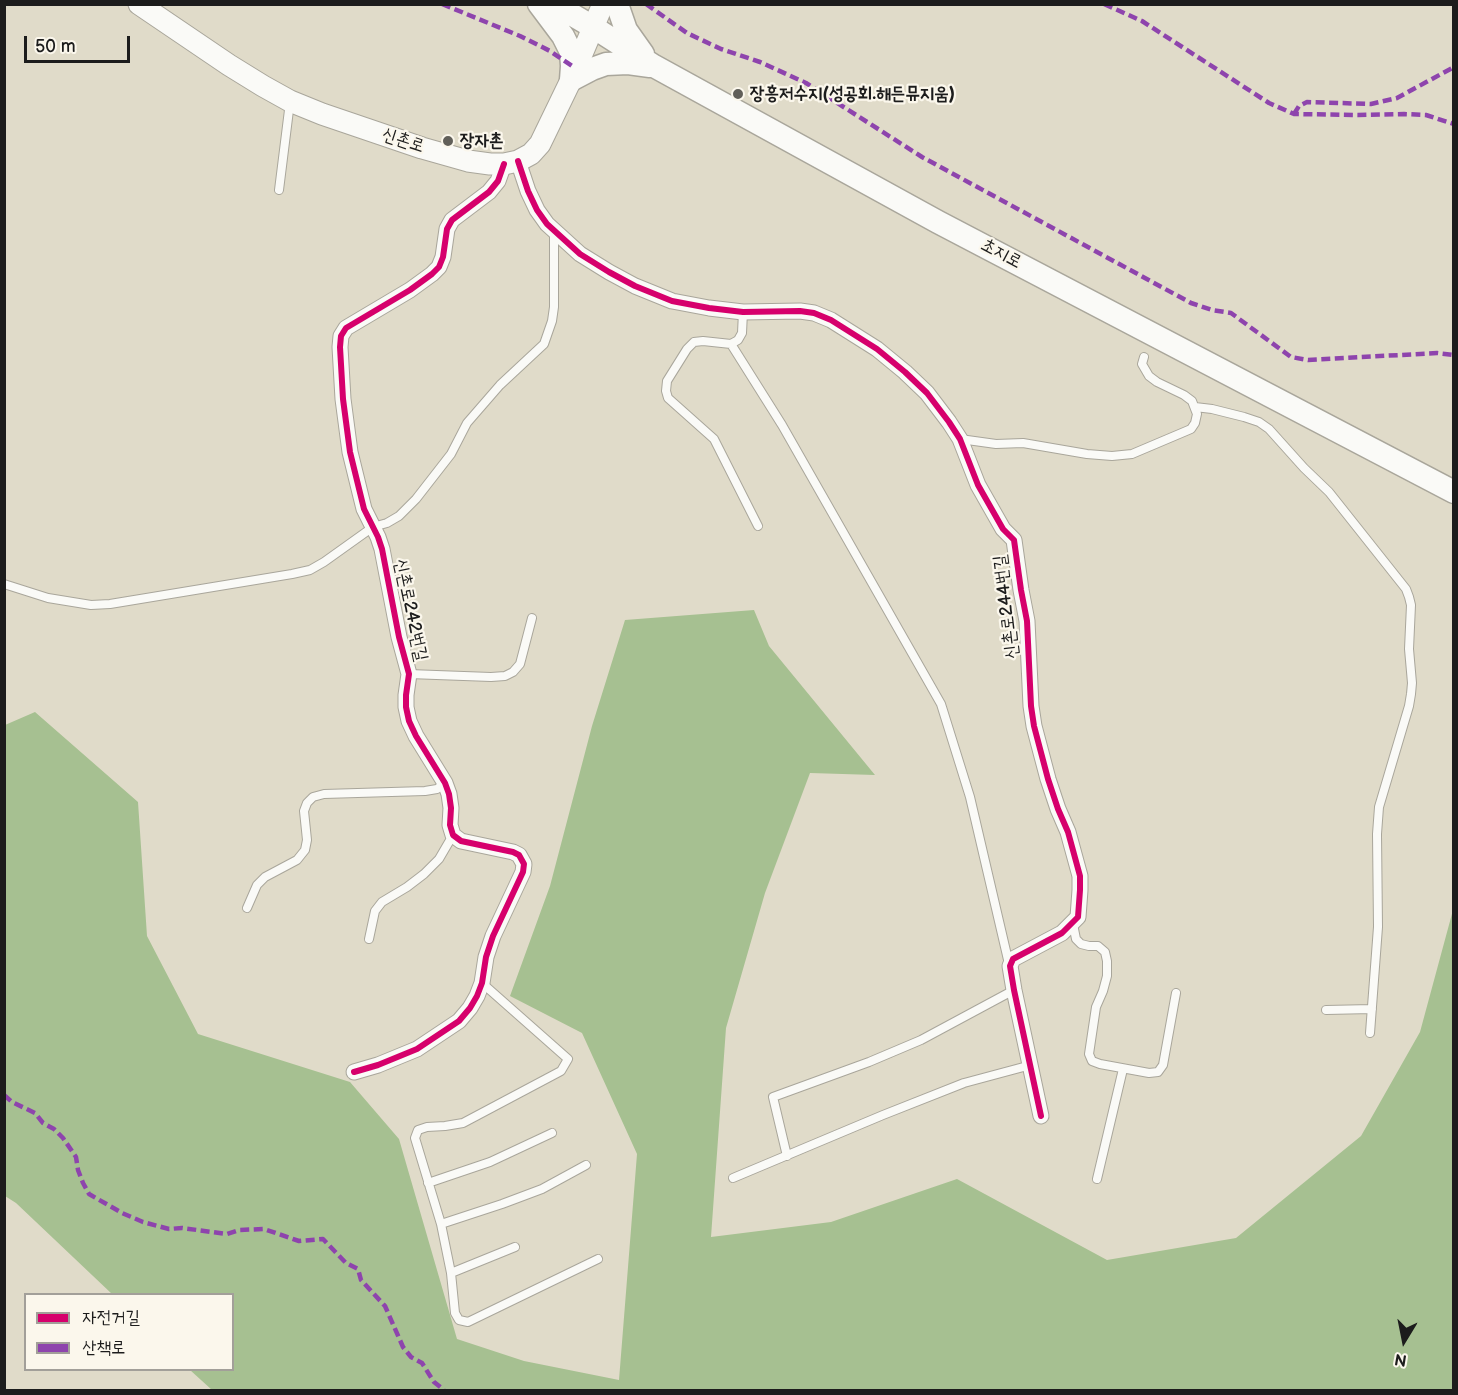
<!DOCTYPE html>
<html>
<head>
<meta charset="utf-8">
<style>
	body { margin:0 }
	#map { position:relative; width:1458px; height:1395px; overflow:hidden; background:#e0dbc9; font-family:"Balsamiq Sans","Poor Story",sans-serif }
	canvas { display:block }
	.frame { position:absolute; inset:0; border:6px solid #1c1c1c; pointer-events:none }
	.legend { position:absolute; left:24px; top:1293px; width:210px; height:78px; box-sizing:border-box; background:#fbf7ec; border:2px solid #a29f99; margin:0; padding:8px 10px; list-style:none; font-size:18px; color:#1c1c1c }
	.legend li { display:flex; align-items:center; gap:12px; height:30px }
	.legend b { width:30px; border:2px solid #a29f99 }
	.north { position:absolute; left:1374px; top:1311px; width:60px; height:60px; -webkit-text-stroke:4px #fbf7ec; paint-order:stroke; rotate:190deg; font-size:16px; font-weight:700; line-height:24px; text-align:center; color:#1c1c1c }
	.north::after { content:''; display:block; margin:auto; width:21px; height:27px; background:#1c1c1c; clip-path:polygon(50% 0,100% 100%,50% 72%,0 100%) }
	.scale { position:absolute; left:24px; top:36px; width:106px; height:27px; box-sizing:border-box; border:3px solid #1c1c1c; border-top:0; padding-left:8px; font-size:18px; line-height:21px; white-space:nowrap; color:#1c1c1c; -webkit-text-stroke:4px #fbf7ec; paint-order:stroke }
</style>
</head>
<body>
<div id="map">
<canvas width="1458" height="1395"></canvas>
<div class="frame"></div>
<ul class="legend">
<li><b style="height:8px;background:#d6006c"></b>자전거길</li>
<li><b style="height:8px;background:#8e44ad"></b>산책로</li>
</ul>
<div class="north">N</div>
<div class="scale">50 m</div>
</div>
<script>
const c = document.querySelector('canvas').getContext('2d');
c.lineJoin = 'round';
function fillPath(path, color) { c.fillStyle = color; c.fill(path, 'evenodd'); }
const shape = rows => new Path2D(rows.map(r => 'M' + r).join(''));
function strokePath(path, color, width, dash) { c.strokeStyle = color; c.lineWidth = width; c.lineCap = dash ? 'butt' : 'round'; c.setLineDash(dash || []); c.stroke(path); }
function label(font, color, halo, rows, align = 'center') {
  c.font = font + ' "Balsamiq Sans","Poor Story",sans-serif'; c.lineWidth = 4.5; c.setLineDash([]); c.textBaseline = 'middle'; c.strokeStyle = halo; c.fillStyle = color; for (const [text, x, y, turn = 0] of rows) {
    c.save(); c.translate(x, y); c.rotate((+turn || 0) * Math.PI / 180); c.textAlign = isNaN(turn) ? turn : align; if (halo) c.strokeText(text, 0, 0); c.fillText(text, 0, 0); c.restore();
  }
}
fillPath(shape([
	[754,610,769,646,875,775,810,773,765,893,726,1028,711,1237,831,1222,957,1179,1107,1260,1236,1238,1361,1136,1420,1032,1453,910,1453,1390,212,1390,190,1370,232,1370,232,1294,112,1294,16,1203,5,1196,5,725,35,712,138,802,147,936,198,1034,350,1082,399,1139,457,1339,524,1361,619,1380,637,1154,582,1033,510,996,550,886,592,726,625,620]
]), '#a6c091');
const lane = shape([
	[279,190,290,102],
	[743,312,742,333,738,340,731,344,703,341,694,342,687,349,667,381,666,391,668,398,714,439,758,526],
	[731,344,782,425,941,704,970,797,1009,964],
	[1195,407,1212,409,1244,417,1259,422,1269,429,1304,468,1329,492,1406,589,1409,597,1411,605,1409,649,1412,683,1411,694,1409,706,1379,807,1377,834,1378,927,1370,1033],
	[960,439,996,444,1023,443,1087,454,1112,456,1132,454,1191,429,1195,423,1197,414,1192,401,1184,395,1157,382,1149,376,1142,364,1144,357],
	[4,584,48,598,91,605,110,604,292,574,310,570,324,562,373,527,387,523,399,516,416,499,451,454,467,423,500,385,544,344,552,321,554,307,554,232],
	[409,674,491,677,505,676,513,672,520,664,532,618],
	[247,908,257,885,265,877,297,860,305,850,307,840,304,811,307,803,313,797,324,794,425,791,437,789,445,783],
	[1073,924,1076,939,1081,944,1089,946,1098,946,1105,952,1107,961,1107,976,1103,991,1096,1007,1089,1054,1092,1061,1100,1064,1149,1073,1158,1072,1163,1065,1176,993],
	[369,939,375,911,382,902,407,887,424,874,439,859,453,835],
	[482,983,568,1059,561,1071,463,1123,445,1126,427,1127,418,1130,415,1138,441,1224,451,1273,455,1313,459,1320,468,1322,598,1259],
	[1326,1010,1372,1009],
	[787,1156,773,1097,869,1062,921,1040,1014,990],
	[733,1178,883,1115,964,1083,1031,1065],
	[1097,1179,1123,1069],
	[428,1183,490,1162,552,1133],
	[441,1224,502,1204,542,1189,586,1165],
	[451,1273,515,1247]
]);
const street = shape([
	[518,161,528,191,537,210,547,224,580,254,609,272,635,286,672,301,709,308,743,312,800,311,814,313,831,320,877,349,905,372,927,393,949,422,960,439,978,485,1003,529,1014,540,1021,590,1027,621,1031,706,1034,726,1048,779,1058,809,1068,832,1080,876,1080,890,1078,917,1062,933,1013,959,1010,966,1014,990,1041,1116],
	[354,1072,378,1065,417,1049,459,1021,470,1008,477,996,482,983,486,957,493,936,523,872,524,864,519,855,513,852,461,841,453,835,450,825,451,808,449,794,445,783,416,736,409,721,406,707,406,695,409,674,399,637,382,549,378,537,364,509,350,452,343,399,340,347,341,336,346,328,410,290,432,274,439,267,443,257,447,229,452,220,489,192,498,181,504,164]
]);
const secondary = shape([
	[139,4,229,65,263,86,290,101,322,114,422,148,468,161,490,164,504,164,518,161,531,154,540,144,571,80,603,4]
]);
const primary = shape([
	[539,4,563,36,571,52,572,66,571,80],
	[554,4,593,27,654,66,938,222,1454,492],
	[617,4,626,30,643,54],
	[571,80,592,69,606,64,628,63,650,66]
]);
strokePath(lane, '#a9a69b', 10);
strokePath(street, '#a9a69b', 17);
strokePath(secondary, '#a9a69b', 23);
strokePath(primary, '#a9a69b', 25);
strokePath(lane, '#fafaf7', 8);
strokePath(street, '#fafaf7', 15);
strokePath(secondary, '#fafaf7', 21);
strokePath(primary, '#fafaf7', 22);
strokePath(shape([
	[442,4,520,36,550,51,572,66],
	[646,4,687,33,721,49,760,62,806,83,922,157,1191,303,1212,310,1231,313,1291,357,1308,360,1437,353,1454,355],
	[1104,4,1142,21,1269,103,1294,114,1358,115,1404,114,1426,115,1454,124],
	[1294,114,1299,106,1307,102,1371,104,1397,98,1454,67],
	[4,1095,12,1102,35,1113,43,1123,54,1129,63,1138,76,1157,78,1170,83,1183,89,1194,122,1213,143,1222,169,1229,182,1228,227,1234,239,1230,264,1229,299,1241,323,1239,346,1263,358,1269,361,1280,385,1306,403,1347,411,1357,422,1363,434,1382,444,1390]
]), '#8e44ad', 4.5, [9, 4.5]);
strokePath(shape([
	[518,161,528,191,537,210,547,224,580,254,609,272,635,286,672,301,709,308,743,312,800,311,814,313,831,320,877,349,905,372,927,393,949,422,960,439,978,485,1003,529,1014,540,1021,590,1027,621,1031,706,1034,726,1048,779,1058,809,1068,832,1080,876,1080,890,1078,917,1062,933,1013,959,1010,966,1014,990,1041,1116],
	[354,1072,378,1065,417,1049,459,1021,470,1008,477,996,482,983,486,957,493,936,523,872,524,864,519,855,513,852,461,841,453,835,450,825,451,808,449,794,445,783,416,736,409,721,406,707,406,695,409,674,399,637,382,549,378,537,364,509,350,452,343,399,340,347,341,336,346,328,410,290,432,274,439,267,443,257,447,229,452,220,489,192,498,181,504,164]
]), '#d6006c', 6);
for (const [x, y, r, color] of [
	[738,94,6,"#615f59"],
	[448,141,6,"#615f59"]
]) { const dot = new Path2D(); dot.arc(x, y, r, 0, 2 * Math.PI); c.fillStyle = color; c.fill(dot); strokePath(dot, '#fbf7ec', 2); }
label('bold 18px', '#1c1c1c', '#fbf7ec', [
	["장흥저수지(성공회.해든뮤지움)",750,94],
	["장자촌",460,141]
], 'left');
label('18px', '#1c1c1c', '#fbf7ec', [
	["신촌로",403,141,18],
	["초지로",1001,254,28],
	["신촌로244번길",1007,607,-97],
	["신촌로242번길",410,610,78]
]);
</script>
</body>
</html>
